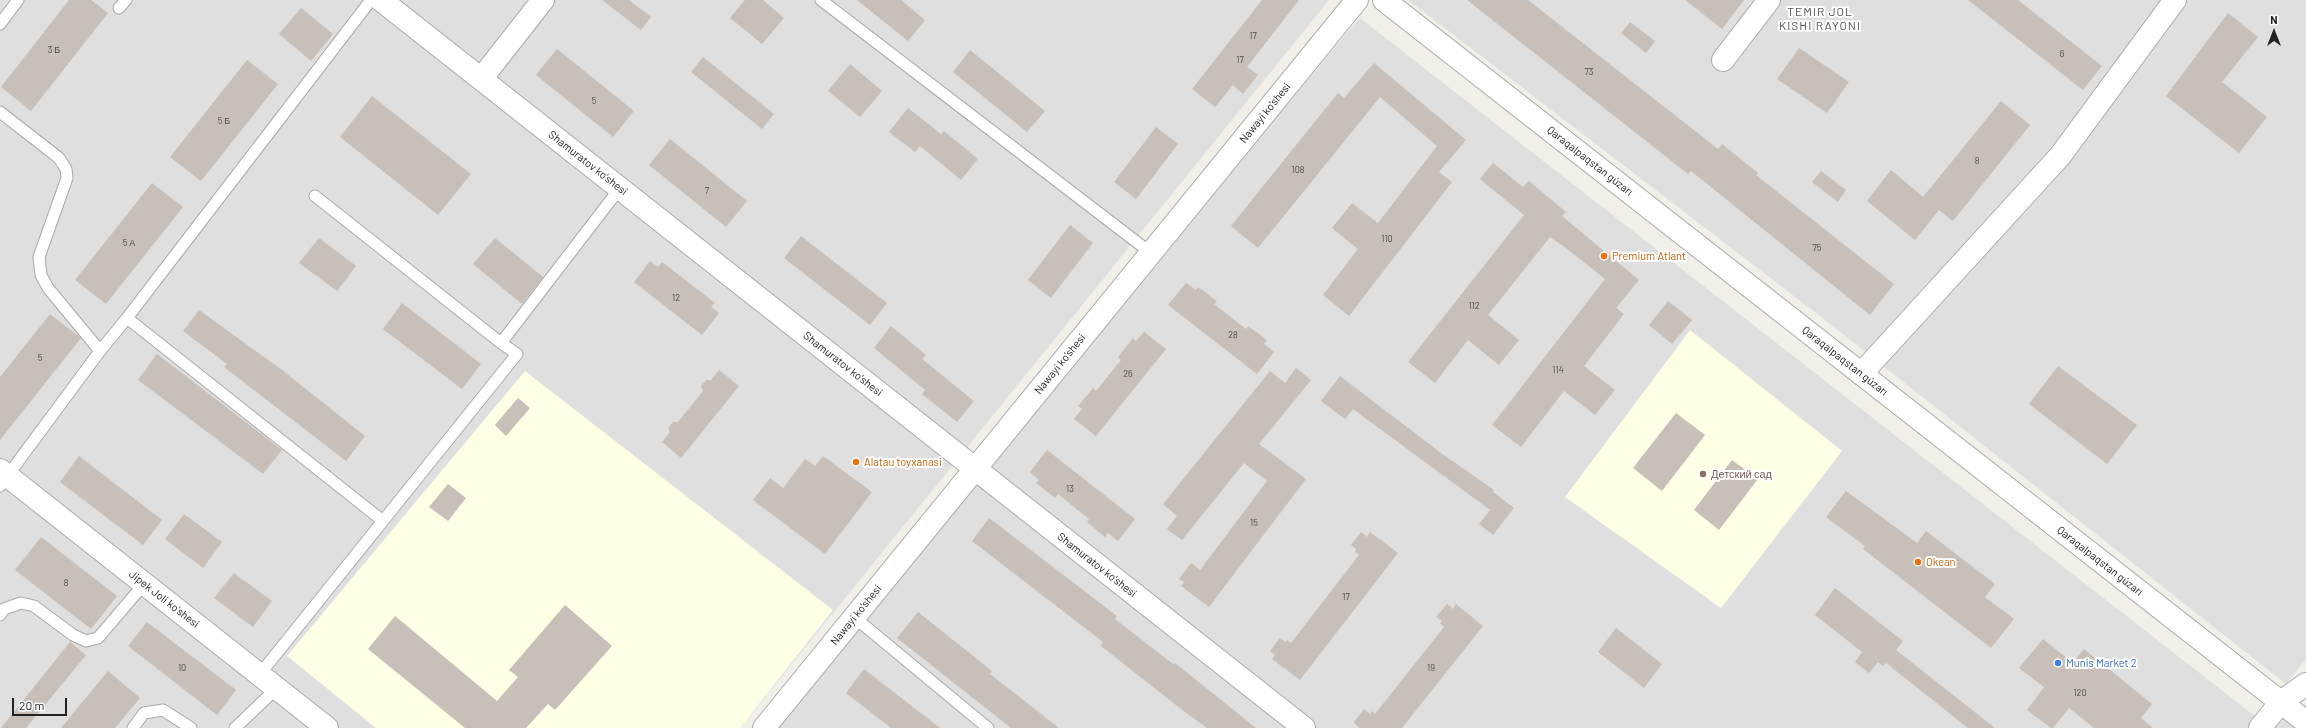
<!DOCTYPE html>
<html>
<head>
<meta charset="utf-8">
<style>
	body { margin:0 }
	#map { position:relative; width:2306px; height:728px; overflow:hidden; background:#f2efe9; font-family:Barlow,sans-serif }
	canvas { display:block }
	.north { position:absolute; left:2254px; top:12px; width:40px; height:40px; -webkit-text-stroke:3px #fff; paint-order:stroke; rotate:0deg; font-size:11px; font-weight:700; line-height:16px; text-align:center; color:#222 }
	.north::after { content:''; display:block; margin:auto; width:14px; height:18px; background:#222; clip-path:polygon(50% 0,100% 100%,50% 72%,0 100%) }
	.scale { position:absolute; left:12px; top:698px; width:55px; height:18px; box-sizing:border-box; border:2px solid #222; border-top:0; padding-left:5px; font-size:12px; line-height:14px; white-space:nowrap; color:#222; -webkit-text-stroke:3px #fff; paint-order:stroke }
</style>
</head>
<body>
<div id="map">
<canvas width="2306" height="728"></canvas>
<div class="north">N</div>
<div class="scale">20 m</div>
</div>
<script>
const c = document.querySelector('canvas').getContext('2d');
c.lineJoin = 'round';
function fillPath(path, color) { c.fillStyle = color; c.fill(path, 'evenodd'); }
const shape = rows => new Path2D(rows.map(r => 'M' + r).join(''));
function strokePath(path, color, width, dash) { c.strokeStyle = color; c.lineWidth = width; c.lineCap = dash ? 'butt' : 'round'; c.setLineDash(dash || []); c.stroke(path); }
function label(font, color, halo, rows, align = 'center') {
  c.font = font + ' Barlow,sans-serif'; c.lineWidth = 4; c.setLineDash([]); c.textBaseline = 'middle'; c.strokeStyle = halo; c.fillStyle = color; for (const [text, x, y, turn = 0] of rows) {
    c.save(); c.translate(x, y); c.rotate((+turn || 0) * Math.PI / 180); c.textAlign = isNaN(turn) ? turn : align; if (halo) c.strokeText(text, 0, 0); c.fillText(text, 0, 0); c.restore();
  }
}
fillPath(shape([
	[0,0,1329,0,740,728,0,728],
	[1408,0,2306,0,2306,659,2286,684,1820,316],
	[1360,18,2256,717,2247,728,758,728],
	[2306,704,2306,728,2273,728]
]), '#e0dfdf');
fillPath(shape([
	[1690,330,1842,451,1721,608,1565,497],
	[525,371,833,610,740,728,376,728,287,656]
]), '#ffffe5');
fillPath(shape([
	[69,0,91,0,108,13,31,111,1,87],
	[602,0,629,0,651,17,641,30],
	[745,0,763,0,784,18,762,44,730,18],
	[857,0,901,0,925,20,908,41],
	[1262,0,1299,0,1247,67,1258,75,1243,94,1233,85,1215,107,1192,89],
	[1467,0,1528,0,1718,149,1722,144,1758,173,1756,175,1894,284,1870,315,1691,171,1688,174],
	[1685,0,1744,0,1722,29],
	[1968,0,2018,0,2102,66,2083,90],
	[301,8,333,34,311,61,279,34],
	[2228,13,2258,37,2222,82,2267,117,2239,153,2166,96],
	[1630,22,1655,41,1646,53,1621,33],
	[1799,48,1849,82,1827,113,1777,79],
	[557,49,634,111,613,137,536,75],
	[970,50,1045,111,1027,132,953,72],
	[703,57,774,114,762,129,691,72],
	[247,60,278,84,201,181,170,157],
	[1374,63,1466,140,1439,172,1452,182,1349,316,1323,295,1358,249,1332,228,1352,203,1378,223,1437,146,1380,97,1258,248,1231,226,1338,93,1344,98],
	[850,64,882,91,860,117,828,91],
	[372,96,471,174,438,215,340,137],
	[2001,101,2030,125,1953,221,1939,210,1915,240,1867,201,1891,170,1923,197],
	[908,108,941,134,944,131,978,159,961,180,920,146,915,152,889,132],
	[1156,127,1178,144,1136,199,1114,182],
	[670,139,747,201,726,227,649,165],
	[1493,163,1523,187,1529,181,1566,212,1562,216,1639,280,1616,308,1624,314,1584,366,1615,390,1595,415,1564,391,1521,447,1492,425,1605,279,1566,248,1550,237,1488,315,1519,340,1499,365,1468,340,1435,383,1408,362,1524,215,1480,179],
	[1821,171,1846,190,1838,202,1812,182],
	[152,183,183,207,106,304,75,280],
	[1070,225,1093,243,1051,298,1028,280],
	[801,236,887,303,870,325,784,258],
	[319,238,356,266,337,291,299,263],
	[495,238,543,277,522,304,473,264],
	[650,261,658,267,662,262,715,303,711,307,719,313,702,335,634,282],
	[1186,283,1196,290,1198,287,1217,301,1214,304,1246,329,1248,326,1267,340,1264,344,1274,352,1257,374,1168,305],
	[1668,301,1692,320,1672,344,1649,325],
	[402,303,481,364,462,389,383,329],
	[199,310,282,370,365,436,346,461,224,367,227,364,183,331],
	[50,314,81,338,0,440,0,377],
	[891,326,926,355,922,359,974,401,957,422,922,394,925,390,874,348],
	[1144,332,1166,349,1096,436,1074,419,1082,409,1078,406,1093,388,1096,391,1121,360,1118,357,1133,338,1136,341],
	[157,354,282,450,263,474,138,380],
	[2058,366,2137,425,2107,464,2029,404],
	[1296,368,1311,380,1259,444,1306,479,1209,607,1181,586,1184,582,1179,579,1191,563,1200,570,1267,481,1244,463,1182,540,1167,529,1177,516,1163,504,1270,371,1285,383],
	[719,370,739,386,681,458,662,442,670,432,668,428,673,422,678,422,703,391,701,386,706,380,711,380],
	[1340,376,1441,453,1494,490,1493,492,1514,508,1493,535,1479,524,1490,510,1353,409,1345,419,1321,401],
	[518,398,530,408,506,436,495,425],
	[1676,413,1705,435,1662,491,1633,468],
	[1047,450,1135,519,1118,541,1108,533,1105,537,1087,522,1089,519,1058,494,1055,498,1036,483,1039,480,1030,472],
	[79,456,162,520,143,545,60,482],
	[823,456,872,492,825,554,753,500,770,478,783,488,805,459,815,466],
	[1732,460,1758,479,1719,530,1694,510],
	[448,484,466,498,448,521,429,507],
	[1846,491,1917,543,1926,531,1995,584,1985,597,2014,619,1991,648,1863,549,1865,546,1826,517],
	[184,514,222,542,203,568,165,539],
	[989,518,1117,616,1115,619,1173,664,1175,663,1256,728,1207,728,1181,709,1101,646,1103,642,972,541],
	[1361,532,1367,537,1370,532,1398,553,1300,680,1272,659,1275,655,1270,651,1280,638,1286,642,1287,640,1291,643,1359,555,1355,552,1356,549,1351,545],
	[41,537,117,596,91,629,15,570],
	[234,573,272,601,253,627,214,598],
	[1835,588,1903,641,1896,650,1995,728,1968,728,1886,663,1883,666,1878,662,1869,673,1855,662,1862,652,1815,615],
	[1447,604,1453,609,1456,604,1483,626,1402,728,1359,728,1354,722,1364,709,1370,714,1372,711,1375,714,1444,627,1440,623,1442,621,1436,617],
	[565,605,612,646,555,710,548,704,526,728,465,728,368,649,395,616,497,701,518,677,509,670],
	[918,612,992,671,990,674,1059,728,1011,728,897,638],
	[147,622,236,690,217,715,128,646],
	[1616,628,1662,664,1644,688,1598,652],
	[2043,639,2073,663,2084,649,2152,704,2141,718,2153,728,2094,728,2069,708,2053,728,2051,728,2027,710,2044,687,2019,668],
	[70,642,86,655,26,728,1,728],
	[864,669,922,714,940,728,891,728,846,693],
	[108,671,140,698,115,728,61,728]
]), '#c7bfb8');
const service = shape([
	[821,0,1151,253],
	[119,8,126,0],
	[0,24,18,0],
	[0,112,59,158,66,169,67,178,39,257,41,275,48,288,100,351],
	[315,196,501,343],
	[127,318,383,521],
	[0,486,100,351,127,318,371,0],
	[0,615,4,609,21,603,34,606,73,635,86,641,98,638,144,584],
	[854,617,988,728],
	[260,674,517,354,501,343,620,188],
	[133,728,144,713,163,710,191,728],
	[235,728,277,688]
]);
const minor = shape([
	[381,0,1304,728],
	[1723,60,1769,0],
	[481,79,543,0],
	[1861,374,2060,156,2175,0],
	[0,470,327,728],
	[764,728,1357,0],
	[2260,728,2281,702,2306,684]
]);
const tertiary = shape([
	[1384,0,2306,722]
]);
strokePath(service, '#a9a9a9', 13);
strokePath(minor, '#a9a9a9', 24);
strokePath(tertiary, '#a9a9a9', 24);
strokePath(service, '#fff', 11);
strokePath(minor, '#fff', 22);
strokePath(tertiary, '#fff', 22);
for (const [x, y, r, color] of [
	[1604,256,4,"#e8710a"],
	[856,462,4,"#e8710a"],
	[1703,474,4,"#8d6e63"],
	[1918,562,4,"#e8710a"],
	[2058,663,4,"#3f7fe0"]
]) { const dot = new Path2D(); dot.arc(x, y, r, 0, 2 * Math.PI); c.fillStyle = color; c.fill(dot); strokePath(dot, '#fff', 1.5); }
label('9px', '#4b4948', null, [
	["17",1253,36],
	["3 Б",54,50],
	["6",2062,54],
	["17",1240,60],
	["73",1589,72],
	["5",594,101],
	["5 Б",224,121],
	["8",1977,161],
	["108",1298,170],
	["7",707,191],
	["110",1387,239],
	["5 А",129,243],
	["75",1817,248],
	["12",676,298],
	["112",1474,306],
	["28",1233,335],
	["5",40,358],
	["114",1558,370],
	["26",1128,374],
	["13",1070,489],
	["15",1254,523],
	["8",66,583],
	["17",1346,597],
	["10",182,668],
	["19",1431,668],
	["120",2080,693]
]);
label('11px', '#222', '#fff', [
	["Nawayi ko'shesi",1265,113,-51],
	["Qaraqalpaqstan gúzarı",1590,161,38],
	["Shamuratov ko'shesi",588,163,38],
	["Qaraqalpaqstan gúzarı",1845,361,38],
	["Shamuratov ko'shesi",843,364,38],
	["Nawayi ko'shesi",1060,364,-51],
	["Qaraqalpaqstan gúzarı",2100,561,38],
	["Shamuratov ko'shesi",1097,565,38],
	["Jipek Joli ko'shesi",164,599,38],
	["Nawayi ko'shesi",856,615,-51]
]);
label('11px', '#c56008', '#fff', [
	["Premium Atlant",1612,256],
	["Alatau toyxanasi",864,462],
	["Okean",1926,562]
], 'left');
label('11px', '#785e54', '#fff', [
	["Детский сад",1711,474]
], 'left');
label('11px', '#366cbe', '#fff', [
	["Munis Market 2",2066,663]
], 'left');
c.letterSpacing = '1px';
label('12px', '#555', '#fff', [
	["TEMIR JOL",1820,12],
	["KISHI RAYONI",1820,26]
]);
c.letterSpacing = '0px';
</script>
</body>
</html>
